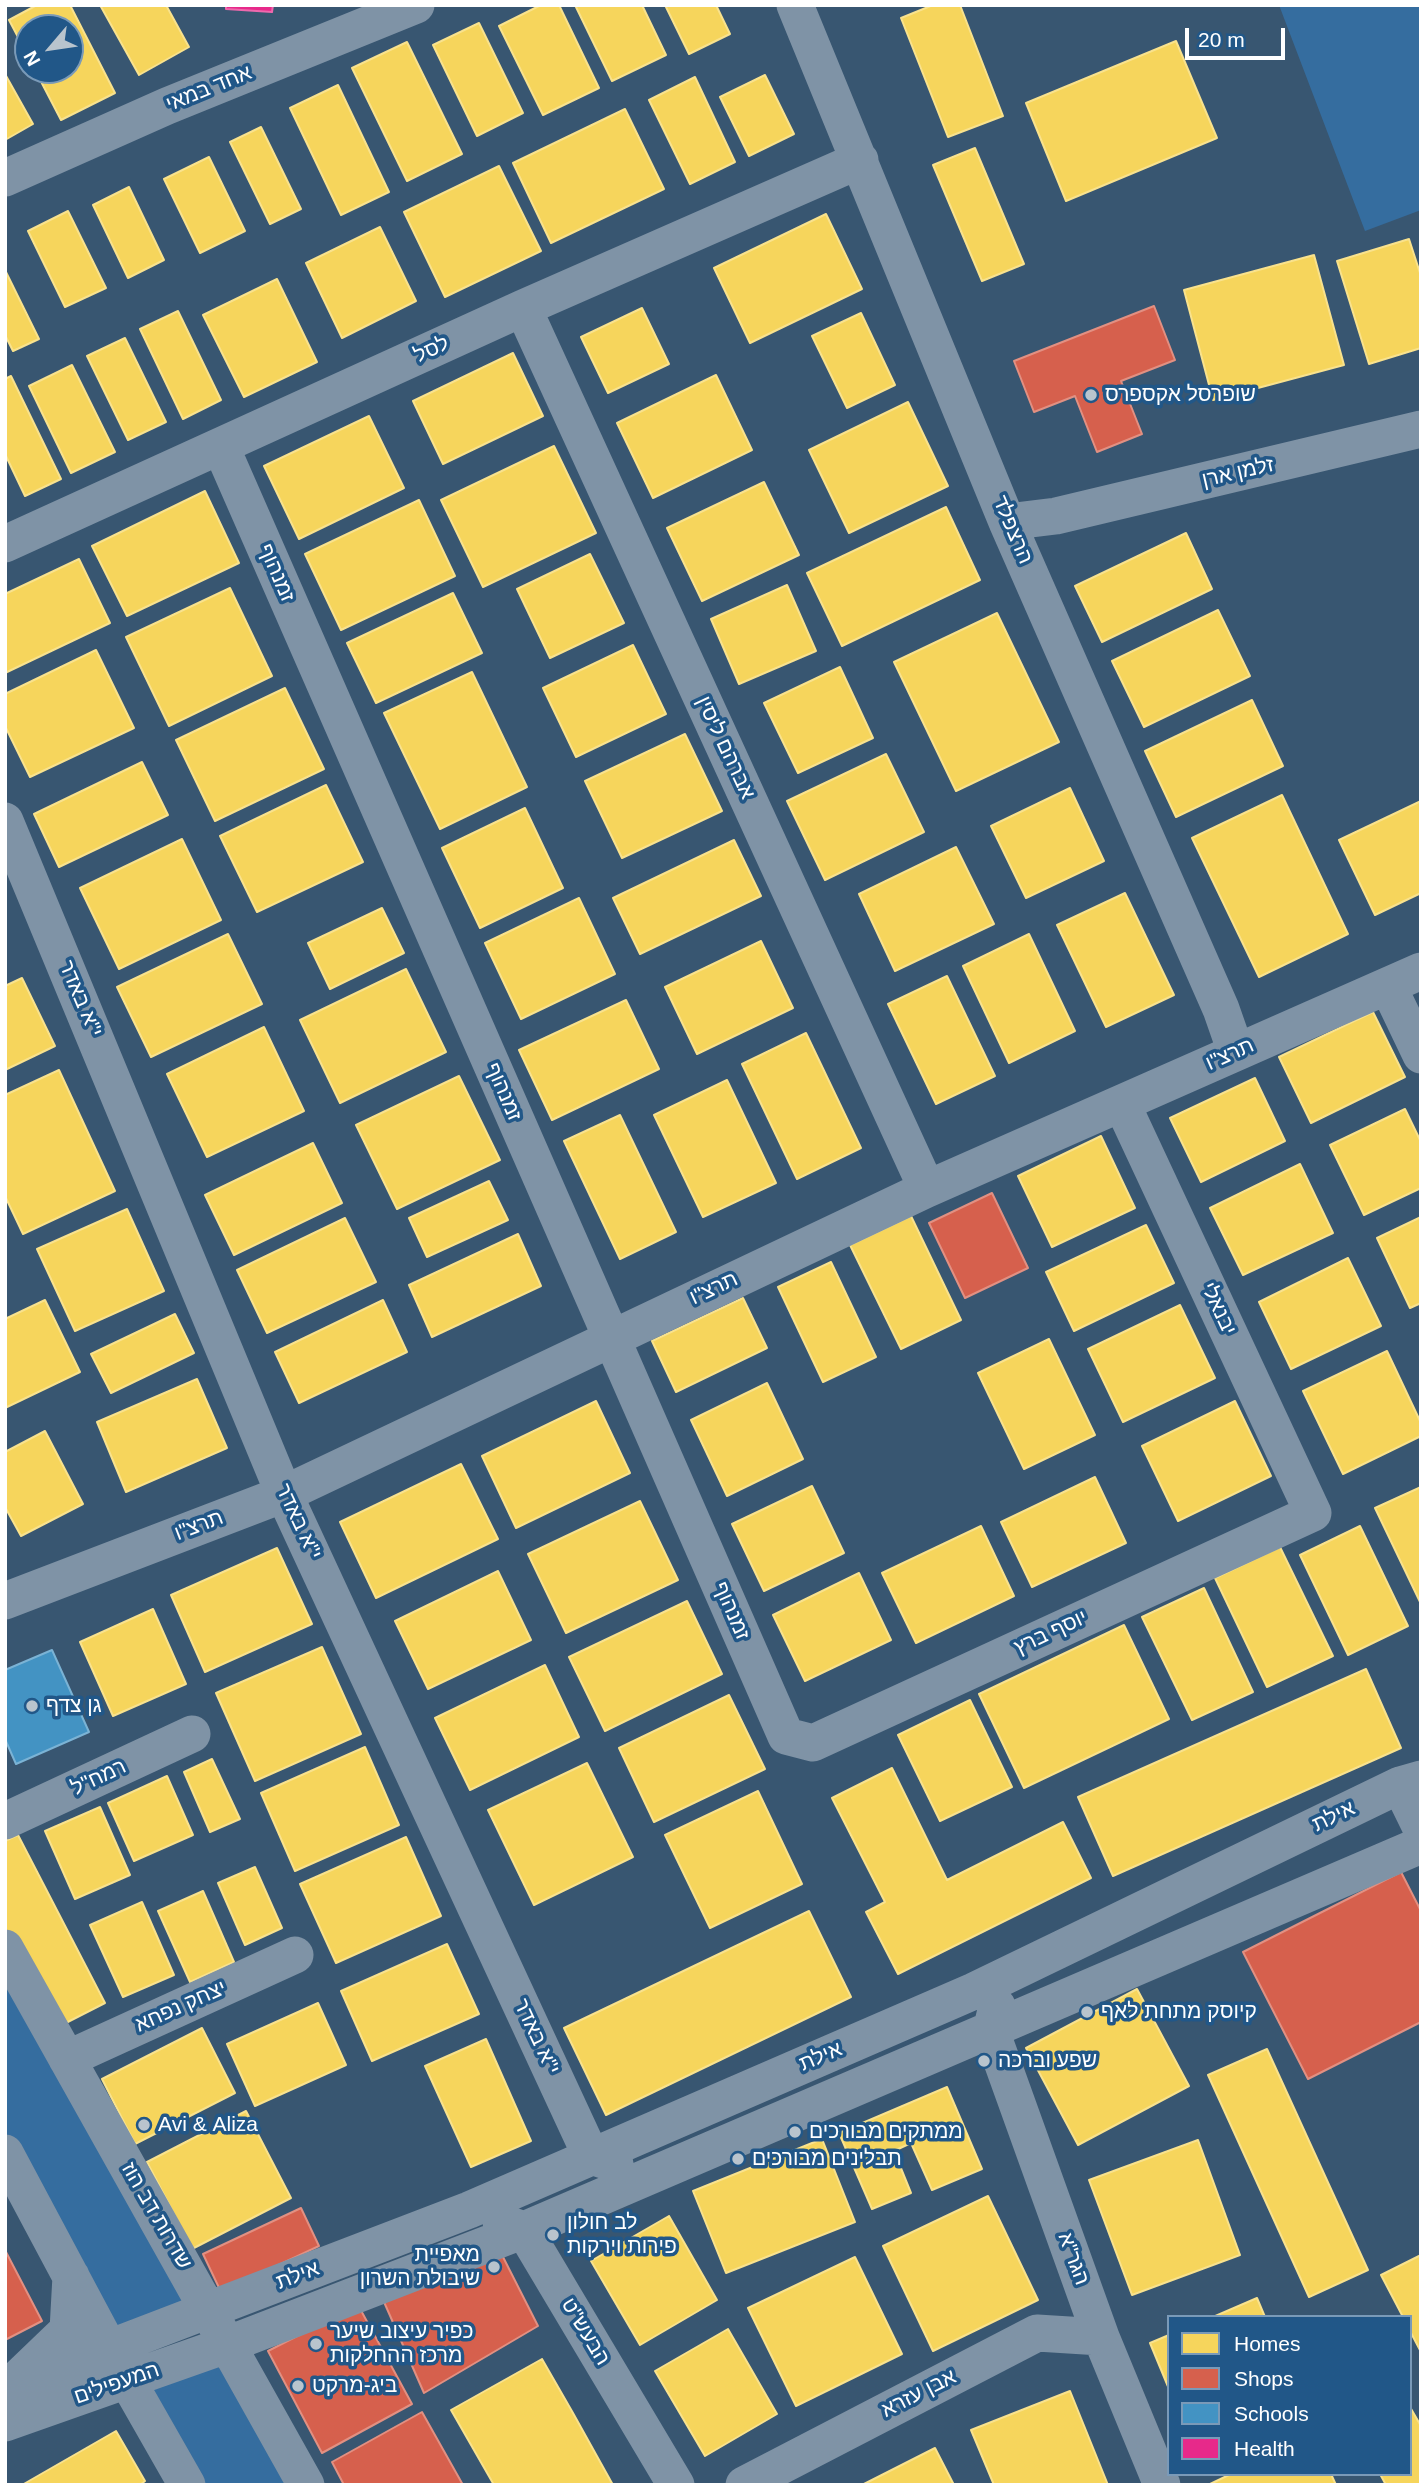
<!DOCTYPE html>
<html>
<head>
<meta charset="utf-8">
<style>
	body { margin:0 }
	#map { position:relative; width:1426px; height:2490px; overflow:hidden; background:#385671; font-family:Helvetica,sans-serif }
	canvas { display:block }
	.frame { position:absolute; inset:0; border:7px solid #fff; pointer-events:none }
	.legend { position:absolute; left:1167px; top:2315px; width:245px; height:161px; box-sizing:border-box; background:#215788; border:2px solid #7a9ab8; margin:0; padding:9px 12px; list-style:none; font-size:21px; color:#fff }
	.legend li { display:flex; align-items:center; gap:14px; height:35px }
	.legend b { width:35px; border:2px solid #7a9ab8 }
	.north { position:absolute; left:14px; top:14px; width:70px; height:70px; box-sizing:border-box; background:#215788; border:2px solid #7a9ab8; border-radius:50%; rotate:241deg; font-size:19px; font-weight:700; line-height:28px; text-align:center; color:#fff }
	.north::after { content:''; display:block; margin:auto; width:24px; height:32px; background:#b9c4cd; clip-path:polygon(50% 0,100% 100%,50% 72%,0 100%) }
	.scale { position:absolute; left:1185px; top:28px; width:100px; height:32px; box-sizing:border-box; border:4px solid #fff; border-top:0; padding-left:9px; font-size:21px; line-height:24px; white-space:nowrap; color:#fff; -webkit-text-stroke:5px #215788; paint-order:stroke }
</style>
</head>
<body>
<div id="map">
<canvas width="1426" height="2490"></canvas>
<div class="frame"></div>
<ul class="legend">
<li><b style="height:19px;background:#f6d55c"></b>Homes</li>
<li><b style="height:19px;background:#d6604d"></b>Shops</li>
<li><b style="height:19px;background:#4393c3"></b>Schools</li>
<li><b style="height:19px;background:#e7298a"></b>Health</li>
</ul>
<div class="north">N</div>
<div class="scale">20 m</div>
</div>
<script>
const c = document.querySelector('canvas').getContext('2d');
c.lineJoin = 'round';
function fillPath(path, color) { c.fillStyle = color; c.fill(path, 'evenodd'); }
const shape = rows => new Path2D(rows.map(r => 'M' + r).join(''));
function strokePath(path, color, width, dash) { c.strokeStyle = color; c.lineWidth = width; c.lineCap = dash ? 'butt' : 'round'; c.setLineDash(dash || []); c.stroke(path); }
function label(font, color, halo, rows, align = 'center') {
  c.font = font + ' Helvetica,"Noto Sans Hebrew",sans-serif'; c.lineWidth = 7; c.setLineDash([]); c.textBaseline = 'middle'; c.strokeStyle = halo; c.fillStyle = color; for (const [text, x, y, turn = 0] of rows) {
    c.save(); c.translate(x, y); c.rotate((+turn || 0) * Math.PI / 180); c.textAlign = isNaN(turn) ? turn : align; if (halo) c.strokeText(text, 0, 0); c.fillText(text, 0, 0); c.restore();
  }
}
fillPath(shape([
	[1279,5,1421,5,1421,210,1365,231],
	[5,1948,210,2310,110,2350,5,2153],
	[229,2344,306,2485,187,2485,127,2381]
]), '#356d9f');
const homes = shape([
	[37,5,70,5,115,93,61,120,35,70,70,70,70,28,28,28,28,56,9,20,37,5],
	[100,5,166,5,189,47,139,75,100,5],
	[541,5,559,5,599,88,543,115,499,26,541,5],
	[575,5,642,5,666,55,612,81,575,5],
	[665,5,716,5,730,34,689,54,665,5],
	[933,5,960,5,1003,116,948,137,901,18,933,5],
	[479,23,523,113,477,136,433,45,479,23],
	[1176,41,1217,138,1066,201,1026,103,1176,41],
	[407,42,462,154,407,181,352,68,407,42],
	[5,74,33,124,5,140,5,74],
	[765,75,794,134,749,156,720,97,765,75],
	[695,77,735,162,690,184,649,100,695,77],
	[338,85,389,192,341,215,290,108,338,85],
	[625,109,664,189,551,243,513,163,625,109],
	[261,127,301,209,270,224,230,142,261,127],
	[975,148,1024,264,982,281,933,165,975,148],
	[209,157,245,231,200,253,164,179,209,157],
	[499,166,541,251,445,297,404,212,499,166],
	[129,187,164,260,128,278,93,205,129,187],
	[68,211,106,288,65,307,28,231,68,211],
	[826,214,862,289,750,343,714,268,826,214],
	[380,227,416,301,342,338,306,263,380,227],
	[1409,239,1421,276,1421,348,1369,364,1337,261,1409,239],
	[1314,255,1344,365,1213,400,1184,290,1314,255],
	[5,270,39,339,13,351,5,335,5,270],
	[277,279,317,362,244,397,203,315,277,279],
	[642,308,669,364,608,393,581,337,642,308],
	[178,311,221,400,183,419,140,329,178,311],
	[861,313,895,385,847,408,812,336,861,313],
	[125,338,166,422,128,440,87,356,125,338],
	[513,353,543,416,443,464,413,401,513,353],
	[72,365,115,452,71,473,29,386,72,365],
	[716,375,752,450,653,498,617,423,716,375],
	[11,376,61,479,25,496,5,454,5,379,11,376],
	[908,402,948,486,849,533,809,450,908,402],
	[369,416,404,488,299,539,264,466,369,416],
	[554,446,596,533,483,587,441,500,554,446],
	[764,482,799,555,702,601,667,528,764,482],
	[205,491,239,563,127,616,92,546,205,491],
	[419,500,455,576,341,630,305,554,419,500],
	[946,507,980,580,842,646,807,573,946,507],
	[1186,533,1212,589,1102,642,1075,586,1186,533],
	[590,554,624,623,550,658,517,589,590,554],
	[79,559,110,623,5,673,5,594,79,559],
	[787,585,816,651,739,684,711,619,787,585],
	[230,588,272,676,169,726,126,637,230,588],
	[453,593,482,653,376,703,347,643,453,593],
	[1218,610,1250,676,1144,727,1112,661,1218,610],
	[997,613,1059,742,956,791,894,662,997,613],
	[633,645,666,714,576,757,543,688,633,645],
	[96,650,134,728,30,777,5,726,5,694,96,650],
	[840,667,873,738,798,773,764,703,840,667],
	[472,672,527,787,440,829,384,713,472,672],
	[285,688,324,769,215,821,176,740,285,688],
	[1252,700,1283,766,1176,817,1145,751,1252,700],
	[685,734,722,811,622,858,585,781,685,734],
	[886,754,924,832,825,880,787,801,886,754],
	[142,762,168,815,59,867,34,814,142,762],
	[326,785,363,862,257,912,220,836,326,785],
	[1070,788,1104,861,1026,898,991,826,1070,788],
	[1282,795,1348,934,1259,977,1192,838,1282,795],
	[1421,801,1421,893,1375,915,1339,840,1421,801],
	[525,808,563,888,480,928,442,848,525,808],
	[182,839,221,920,119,969,80,888,182,839],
	[734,840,761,896,640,954,613,898,734,840],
	[956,847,994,924,895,971,859,894,956,847],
	[1125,893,1174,995,1106,1027,1057,925,1125,893],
	[579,898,615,974,521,1019,485,943,579,898],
	[382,908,404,953,330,989,308,943,382,908],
	[228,934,262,1004,151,1057,117,987,228,934],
	[1029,934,1075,1031,1009,1063,963,966,1029,934],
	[761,941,793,1008,697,1054,665,987,761,941],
	[406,969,446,1052,340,1103,300,1020,406,969],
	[947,976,995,1076,936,1104,888,1004,947,976],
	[22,978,55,1046,5,1070,5,986,22,978],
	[626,1000,659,1069,552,1120,519,1050,626,1000],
	[1373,1012,1405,1077,1311,1123,1279,1057,1373,1012],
	[264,1027,304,1111,207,1157,167,1074,264,1027],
	[806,1033,861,1148,797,1179,742,1064,806,1033],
	[59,1070,115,1191,23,1234,5,1196,5,1095,59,1070],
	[459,1076,500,1160,397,1209,356,1125,459,1076],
	[1255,1078,1285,1141,1201,1182,1170,1118,1255,1078],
	[727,1080,776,1183,703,1217,654,1115,727,1080],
	[1405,1109,1421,1142,1421,1188,1364,1215,1330,1145,1405,1109],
	[620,1115,676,1232,620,1259,564,1141,620,1115],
	[1101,1136,1135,1208,1052,1247,1018,1176,1101,1136],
	[313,1143,342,1203,234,1255,205,1195,313,1143],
	[1300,1164,1333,1233,1243,1275,1210,1208,1300,1164],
	[489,1181,508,1220,427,1257,409,1218,489,1181],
	[127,1209,164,1291,75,1331,37,1249,127,1209],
	[911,1216,961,1320,901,1349,850,1245,911,1216],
	[1421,1217,1421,1303,1410,1308,1377,1238,1421,1217],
	[345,1218,376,1282,267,1333,237,1270,345,1218],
	[1146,1225,1174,1283,1074,1331,1046,1272,1146,1225],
	[518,1234,541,1286,432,1337,409,1285,518,1234],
	[1348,1258,1381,1326,1291,1369,1259,1302,1348,1258],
	[831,1262,876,1357,823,1382,778,1287,831,1262],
	[743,1298,767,1348,676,1392,652,1341,743,1298],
	[45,1300,80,1372,5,1408,5,1319,45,1300],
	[383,1300,407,1352,299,1403,275,1352,383,1300],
	[1180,1305,1215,1378,1123,1422,1088,1349,1180,1305],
	[175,1314,194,1353,111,1393,91,1354,175,1314],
	[1049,1339,1095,1435,1024,1469,978,1373,1049,1339],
	[1387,1351,1421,1423,1421,1436,1343,1474,1303,1391,1387,1351],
	[197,1379,227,1448,126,1492,97,1422,197,1379],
	[767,1383,803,1459,727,1496,691,1420,767,1383],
	[596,1401,630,1473,516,1528,482,1456,596,1401],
	[1235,1401,1271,1476,1178,1521,1142,1446,1235,1401],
	[45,1431,83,1504,21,1536,5,1507,5,1452,45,1431],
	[461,1464,498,1539,376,1598,340,1522,461,1464],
	[1095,1477,1126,1543,1032,1587,1001,1522,1095,1477],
	[812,1486,844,1553,764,1591,732,1524,812,1486],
	[1421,1487,1421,1604,1375,1508,1421,1487],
	[640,1501,678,1580,566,1633,528,1554,640,1501],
	[981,1526,1014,1596,916,1643,882,1573,981,1526],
	[1360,1526,1408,1626,1348,1655,1300,1555,1360,1526],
	[1280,1547,1333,1656,1267,1687,1215,1578,1280,1547],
	[277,1548,312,1624,205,1672,171,1595,277,1548],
	[498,1571,531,1640,428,1689,395,1621,498,1571],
	[859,1573,891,1640,805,1681,773,1615,859,1573],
	[1204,1588,1253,1692,1192,1720,1142,1617,1204,1588],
	[687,1601,722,1674,605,1731,569,1657,687,1601],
	[153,1609,186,1684,113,1716,80,1642,153,1609],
	[1124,1625,1169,1719,1024,1788,979,1694,1124,1625],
	[322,1647,361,1734,255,1781,216,1693,322,1647],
	[545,1665,579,1737,470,1790,435,1718,545,1665],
	[1366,1669,1401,1748,1113,1876,1078,1797,1366,1669],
	[729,1695,765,1769,654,1822,619,1748,729,1695],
	[970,1700,1012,1787,940,1821,898,1735,970,1700],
	[365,1747,399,1825,295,1871,261,1793,365,1747],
	[212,1759,240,1819,210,1832,184,1772,212,1759],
	[587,1763,633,1857,534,1905,488,1810,587,1763],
	[892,1768,947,1880,1063,1822,1091,1878,898,1974,866,1912,885,1902,832,1798,892,1768],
	[167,1776,193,1835,134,1861,108,1803,167,1776],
	[758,1791,802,1884,710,1928,665,1835,758,1791],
	[100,1807,130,1875,75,1899,45,1831,100,1807],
	[18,1835,105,2003,56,2028,5,1929,5,1841,18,1835],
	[406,1837,441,1916,336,1963,300,1884,406,1837],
	[255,1867,282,1928,245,1945,218,1883,255,1867],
	[203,1891,234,1962,190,1982,158,1911,203,1891],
	[142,1902,174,1975,123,1997,90,1925,142,1902],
	[809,1911,851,1997,606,2115,564,2028,809,1911],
	[447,1944,479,2014,372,2061,341,1991,447,1944],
	[1137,1989,1189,2086,1078,2145,1026,2048,1137,1989],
	[318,2003,346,2065,255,2106,227,2044,318,2003],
	[202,2028,235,2093,135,2144,102,2079,202,2028],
	[486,2039,531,2141,471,2167,425,2066,486,2039],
	[1267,2049,1368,2270,1309,2297,1208,2075,1267,2049],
	[947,2087,982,2169,932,2190,911,2143,894,2151,911,2193,872,2209,839,2133,947,2087],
	[246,2111,291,2198,192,2249,147,2162,246,2111],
	[822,2139,855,2222,726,2273,693,2191,822,2139],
	[1198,2140,1240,2255,1132,2295,1089,2180,1198,2140],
	[988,2196,1038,2300,933,2351,883,2246,988,2196],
	[669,2216,717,2300,640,2345,591,2261,669,2216],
	[1421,2255,1421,2352,1410,2331,1410,2317,1403,2317,1381,2275,1421,2255],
	[855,2257,902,2354,796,2406,748,2308,855,2257],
	[1257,2298,1265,2317,1213,2317,1257,2298],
	[728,2329,777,2414,705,2456,655,2371,728,2329],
	[1169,2335,1169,2389,1150,2343,1169,2335],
	[542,2359,573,2413,613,2485,494,2485,451,2410,542,2359],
	[1070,2391,1108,2485,994,2485,971,2430,1070,2391],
	[1410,2407,1421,2426,1421,2485,1386,2485,1380,2474,1410,2474,1410,2407],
	[116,2431,145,2481,140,2485,22,2485,116,2431],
	[935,2448,954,2485,862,2485,935,2448],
	[1231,2474,1331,2474,1336,2485,1208,2485,1231,2474]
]);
fillPath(homes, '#f6d55c');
strokePath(homes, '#f9e28d', 2);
const shops = shape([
	[1154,306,1175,360,1121,381,1142,434,1097,452,1075,396,1034,412,1014,361,1154,306],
	[992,1193,1028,1268,965,1298,929,1223,992,1193],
	[1401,1872,1421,1911,1421,2022,1308,2079,1243,1952,1401,1872],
	[301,2208,319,2246,221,2292,203,2254,301,2208],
	[5,2250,42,2321,5,2340,5,2250],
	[501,2253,538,2326,424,2393,384,2302,501,2253],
	[358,2305,412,2404,322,2453,268,2351,358,2305],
	[422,2412,463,2485,344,2485,332,2462,422,2412]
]);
fillPath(shops, '#d6604d');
strokePath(shops, '#e29082', 2);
const schools = shape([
	[52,1650,89,1732,16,1764,5,1739,5,1670,52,1650]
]);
fillPath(schools, '#4393c3');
strokePath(schools, '#7bb3d5', 2);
const health = shape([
	[226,5,273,5,272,12,226,9,226,5]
]);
fillPath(health, '#e7298a');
strokePath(health, '#ee69ad', 2);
strokePath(shape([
	[795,5,1007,522,1221,1009,1236,1052],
	[5,178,167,106,416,5],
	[523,308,927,1189],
	[221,447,786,1736,813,1743,1313,1513,1122,1104],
	[1007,522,1056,516,1421,429],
	[5,544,523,308,860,160],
	[5,821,284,1494,591,2156,615,2164],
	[1388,986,1421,1055],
	[5,1601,284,1494,927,1189,1421,971],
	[1400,1785,1421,1828],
	[5,1821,192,1734],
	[5,1948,306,2485],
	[997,2006,991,2031,1101,2337,1162,2485],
	[67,2059,295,1955],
	[5,2153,110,2350,187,2485],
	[501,2222,524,2230,676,2485],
	[17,2379,68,2330,71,2276],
	[5,2388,469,2210,974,1991,1400,1785,1421,1779],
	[5,2423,229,2344,524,2230,1421,1845],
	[744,2485,1037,2333,1101,2337]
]), '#7f93a6', 37);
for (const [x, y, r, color] of [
	[1091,395,7,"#b9c4cd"],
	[32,1706,7,"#b9c4cd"],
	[1087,2012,7,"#b9c4cd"],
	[984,2061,7,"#b9c4cd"],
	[144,2125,7,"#b9c4cd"],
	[795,2132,7,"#b9c4cd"],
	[738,2159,7,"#b9c4cd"],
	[553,2235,7,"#b9c4cd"],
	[494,2267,7,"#b9c4cd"],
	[316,2344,7,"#b9c4cd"],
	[298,2386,7,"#b9c4cd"]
]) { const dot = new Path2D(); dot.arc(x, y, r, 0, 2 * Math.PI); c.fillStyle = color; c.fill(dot); strokePath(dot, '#215788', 2.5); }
label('21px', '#fff', '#215788', [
	["אחד במאי",209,89,-22],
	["לסל",432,350,-25],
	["זלמן ארן",1238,473,-13],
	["הרצפלד",1012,530,67],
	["זמנהוף",276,573,66],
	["אברהם ליסין",725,748,65],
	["י\"א באדר",80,999,67],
	["תרצ\"ו",1230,1055,-24],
	["זמנהוף",503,1092,66],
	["תרצ\"ו",714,1289,-25],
	["יבנאלי",1218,1309,65],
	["י\"א באדר",298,1522,65],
	["תרצ\"ו",199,1526,-21],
	["זמנהוף",731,1611,66],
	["יוסף ברץ",1051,1633,-25],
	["רמח\"ל",99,1778,-25],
	["אילת",1334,1817,-26],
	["יצחק נפחא",181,2007,-24],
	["י\"א באדר",536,2037,65],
	["אילת",821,2057,-23],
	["שדרות דב הוז",156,2216,60],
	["הגר\"א",1073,2259,70],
	["אילת",298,2276,-21],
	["הבעש\"ט",585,2332,59],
	["המעפילים",117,2384,-19],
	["אבן עזרא",919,2394,-27]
]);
label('21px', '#fff', '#215788', [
	["שופרסל אקספרס",1105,395],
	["גן צדף",46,1706],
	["קיוסק מתחת לאף",1101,2012],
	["שפע וברכה",998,2061],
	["Avi & Aliza",158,2125],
	["ממתקים מבורכים",809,2132],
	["תבלינים מבורכים",752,2159],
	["לב חולון",567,2223],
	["פירות וירקות",567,2247],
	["מאפיית",480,2255,"right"],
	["שיבולת השרון",480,2279,"right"],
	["כפיר עיצוב שיער",330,2332],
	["מרכז ההחלקות",330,2356],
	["ביג-מרקט",312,2386]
], 'left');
</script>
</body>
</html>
